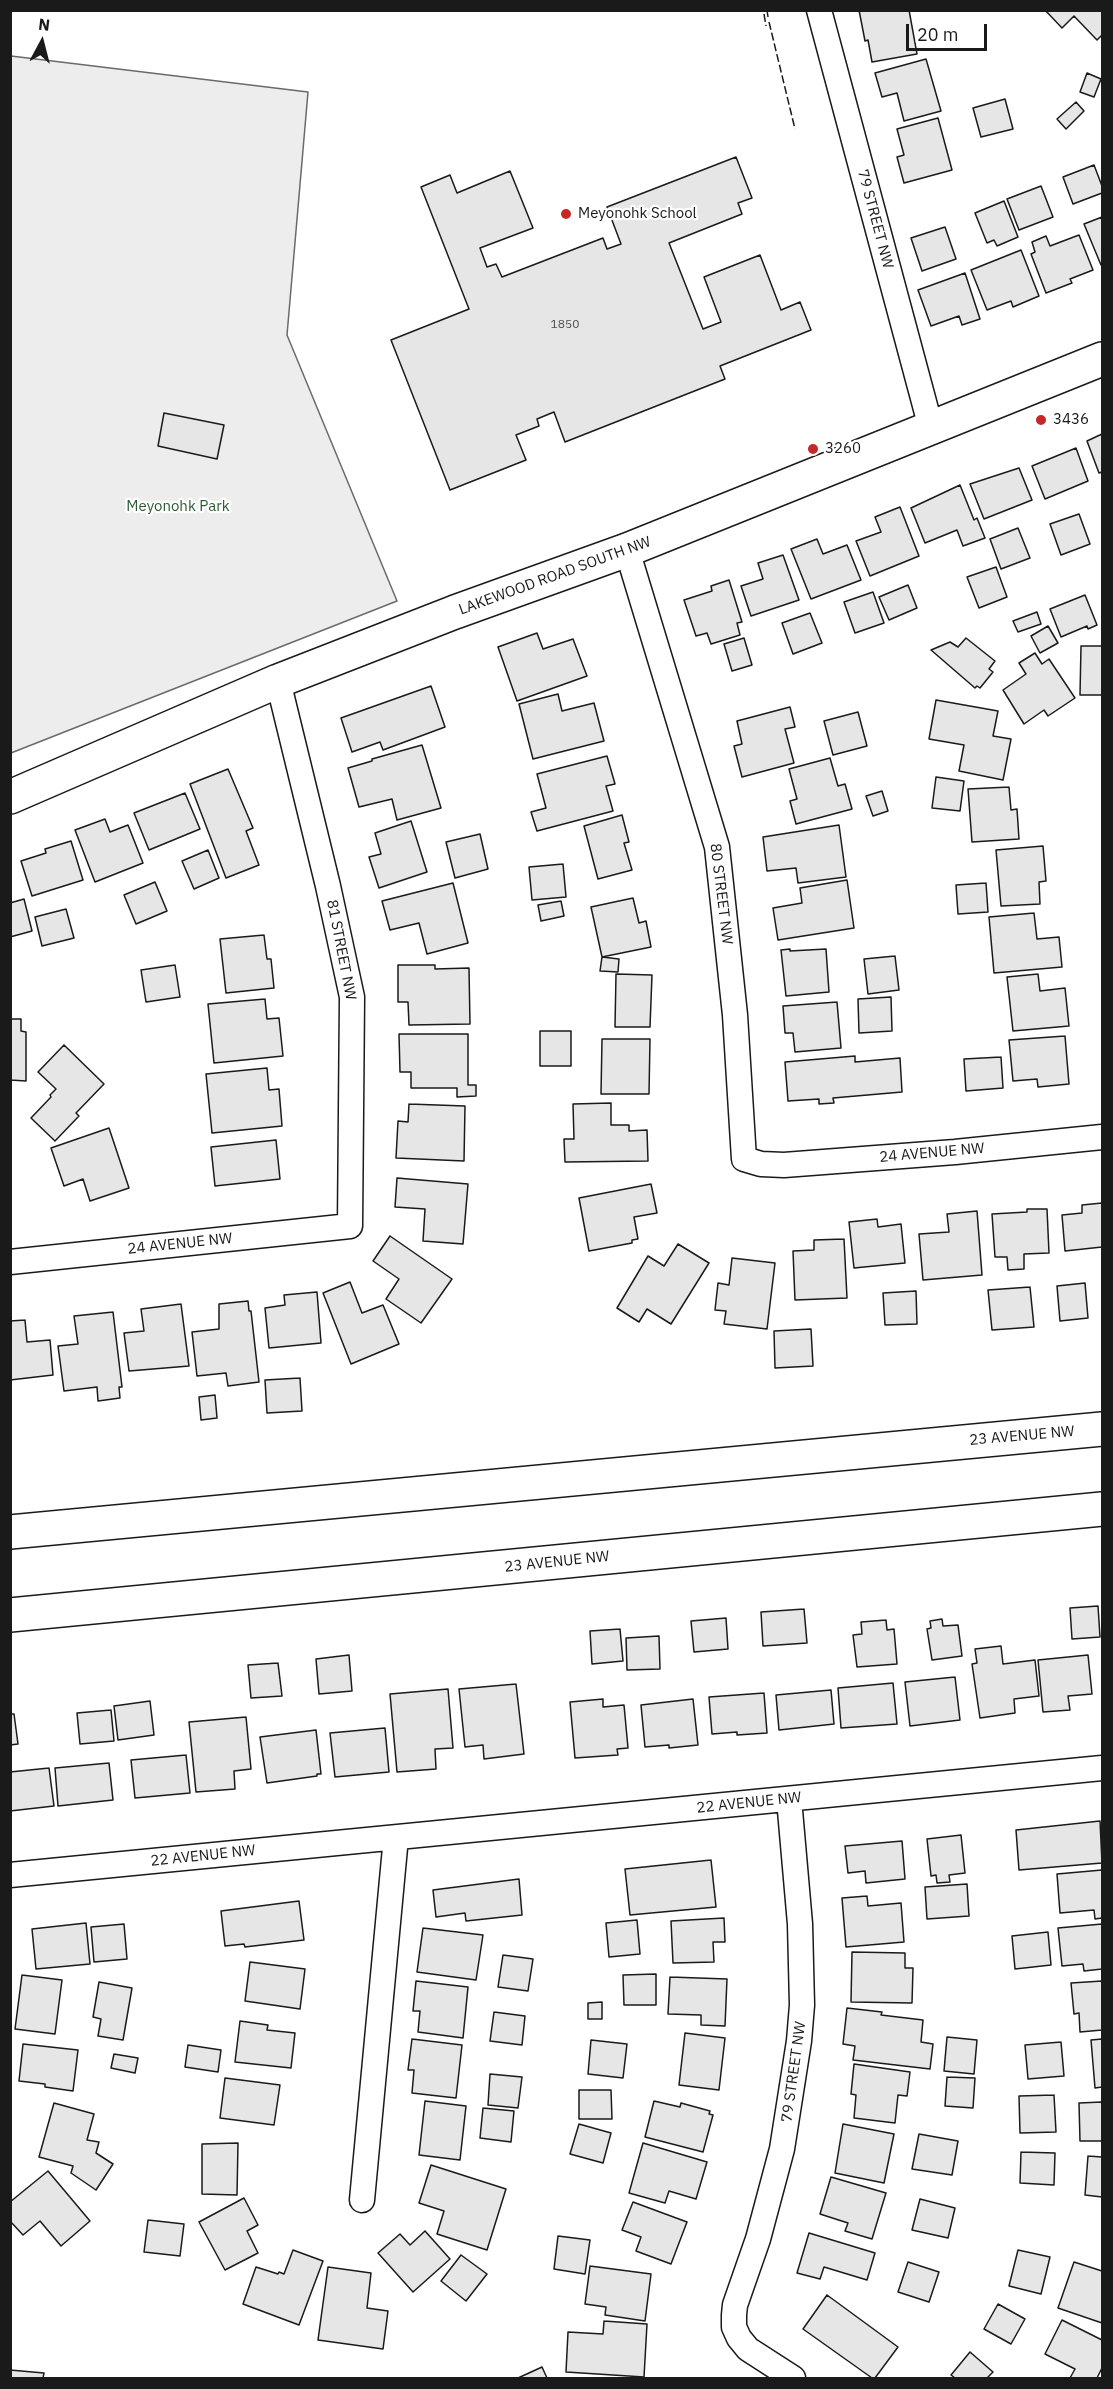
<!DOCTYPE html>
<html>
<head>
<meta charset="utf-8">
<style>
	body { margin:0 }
	#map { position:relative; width:1113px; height:2389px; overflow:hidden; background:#fff; font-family:"IBM Plex Sans",sans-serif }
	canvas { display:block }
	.frame { position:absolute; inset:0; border:12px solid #1a1a1a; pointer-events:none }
	.north { position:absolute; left:12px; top:12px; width:60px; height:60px; -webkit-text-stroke:4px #fff; paint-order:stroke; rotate:7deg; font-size:16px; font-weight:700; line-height:24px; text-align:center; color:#1a1a1a }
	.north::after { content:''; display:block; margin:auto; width:21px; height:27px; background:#1a1a1a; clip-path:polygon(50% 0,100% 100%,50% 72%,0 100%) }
	.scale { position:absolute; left:906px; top:24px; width:81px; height:27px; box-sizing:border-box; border:3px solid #1a1a1a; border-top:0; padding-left:8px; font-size:18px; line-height:21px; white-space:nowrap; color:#1a1a1a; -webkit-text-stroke:4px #fff; paint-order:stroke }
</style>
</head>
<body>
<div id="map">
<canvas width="1113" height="2389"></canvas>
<div class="frame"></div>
<div class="north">N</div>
<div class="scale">20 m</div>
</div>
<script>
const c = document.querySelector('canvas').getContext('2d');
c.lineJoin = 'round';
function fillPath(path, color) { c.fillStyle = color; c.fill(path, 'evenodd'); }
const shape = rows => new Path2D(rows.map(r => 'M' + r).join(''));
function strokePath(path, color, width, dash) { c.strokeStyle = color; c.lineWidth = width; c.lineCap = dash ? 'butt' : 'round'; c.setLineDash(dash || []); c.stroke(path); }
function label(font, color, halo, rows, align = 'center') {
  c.font = font + ' "IBM Plex Sans",sans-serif'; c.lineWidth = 4.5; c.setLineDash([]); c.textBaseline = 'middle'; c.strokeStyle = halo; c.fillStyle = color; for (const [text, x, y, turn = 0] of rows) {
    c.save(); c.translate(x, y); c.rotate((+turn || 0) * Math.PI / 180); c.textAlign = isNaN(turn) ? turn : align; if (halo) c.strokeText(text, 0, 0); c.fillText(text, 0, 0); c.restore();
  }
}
const built = shape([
	[11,56,308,92,287,335,397,601,11,753,11,56]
]);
fillPath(built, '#ededed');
strokePath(built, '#6a6a6a', 1.5);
const building = shape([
	[859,10,909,10,917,54,872,62,868,40,865,41,859,10],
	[1045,10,1102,10,1102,35,1097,40,1074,16,1062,28,1045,10],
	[926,59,941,111,904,121,897,93,882,97,875,73,926,59],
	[1087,73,1101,79,1094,97,1080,92,1087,73],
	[1005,99,1013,129,981,137,973,108,1005,99],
	[1076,102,1084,111,1066,129,1057,119,1076,102],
	[938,118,952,170,904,183,897,157,904,155,897,129,938,118],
	[736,157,752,198,738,203,742,214,669,243,703,329,721,322,704,277,760,255,781,310,800,302,811,330,720,366,725,379,565,442,554,412,537,419,539,426,516,435,526,460,450,490,391,340,469,309,421,187,450,175,457,193,510,171,533,228,480,248,487,267,496,264,502,277,603,238,607,249,621,244,607,207,736,157],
	[1094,165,1102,186,1102,193,1073,204,1063,177,1094,165],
	[1041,186,1053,217,1019,230,1007,199,1041,186],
	[1004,201,1018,237,997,246,994,240,987,243,975,213,1004,201],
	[1102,217,1102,264,1101,265,1084,224,1102,217],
	[945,227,956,259,922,271,911,238,945,227],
	[1079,235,1093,270,1070,279,1072,283,1046,293,1031,254,1035,252,1032,242,1046,236,1050,246,1079,235],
	[1021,250,1039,296,1013,307,1011,301,987,310,971,270,1021,250],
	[965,273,980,319,962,325,959,316,931,326,918,290,965,273],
	[164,413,224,425,217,459,158,446,164,413],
	[1102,434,1102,472,1099,473,1087,441,1102,434],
	[1076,448,1088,481,1045,499,1032,466,1076,448],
	[1019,468,1032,500,984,519,970,484,1019,468],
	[960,485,974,520,977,518,985,538,963,546,957,530,925,543,911,508,960,485],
	[900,507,919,556,870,576,856,541,881,532,875,517,900,507],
	[1079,514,1090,544,1061,555,1050,524,1079,514],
	[1018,528,1030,558,1001,569,990,539,1018,528],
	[817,539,823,554,847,545,861,580,811,599,791,549,817,539],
	[783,555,799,600,751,616,741,586,763,579,758,563,783,555],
	[996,567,1007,597,979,608,967,577,996,567],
	[729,580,742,622,737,623,740,635,711,644,707,633,696,636,684,600,712,591,711,586,729,580],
	[908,585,917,608,889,620,879,597,908,585],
	[873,592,884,623,855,633,844,602,873,592],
	[1085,595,1097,625,1088,629,1087,626,1061,637,1050,609,1085,595],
	[1037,612,1041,624,1018,632,1013,621,1037,612],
	[810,613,822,643,793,654,782,623,810,613],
	[1048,626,1058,643,1040,653,1031,636,1048,626],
	[537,633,543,649,573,639,587,676,517,701,498,647,537,633],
	[744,638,752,665,732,671,724,644,744,638],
	[966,638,995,661,989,669,993,672,980,688,977,686,975,688,931,650,950,642,958,647,966,638],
	[1081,646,1102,646,1102,695,1080,695,1081,646],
	[1035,653,1042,664,1049,659,1075,698,1048,716,1044,710,1024,724,1003,690,1026,674,1019,663,1035,653],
	[431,686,445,727,383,750,380,742,352,752,341,718,431,686],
	[558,694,562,711,594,703,604,741,533,759,519,704,558,694],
	[936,700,998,711,993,736,1011,739,1003,780,959,771,964,745,929,739,936,700],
	[790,707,795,727,785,729,794,763,742,777,734,746,742,744,737,721,790,707],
	[858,712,867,746,833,755,824,721,858,712],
	[422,745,441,808,397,820,392,799,359,807,348,768,372,761,372,759,422,745],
	[607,756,615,784,606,786,613,811,537,831,531,812,546,808,537,774,607,756],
	[830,758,838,786,845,784,852,809,796,824,790,801,797,799,789,769,830,758],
	[228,769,253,828,246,831,259,865,226,878,190,784,228,769],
	[936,777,964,781,960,811,932,808,936,777],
	[1009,787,1011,810,1017,809,1019,839,972,842,968,789,1009,787],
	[882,791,888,811,873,816,866,796,882,791],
	[185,793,200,829,149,850,134,813,185,793],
	[622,815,629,842,624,843,632,870,598,879,584,826,622,815],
	[105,819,110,832,128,825,143,863,95,882,75,830,105,819],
	[411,821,427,872,379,888,369,857,381,854,375,833,411,821],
	[839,825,846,877,798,883,796,868,767,871,763,837,839,825],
	[480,834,488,869,455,878,446,842,480,834],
	[71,841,83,880,32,896,21,861,46,853,45,849,71,841],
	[1043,846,1046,881,1039,882,1040,904,1001,906,996,850,1043,846],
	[208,850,219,878,194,889,182,861,208,850],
	[563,864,566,897,532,900,529,867,563,864],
	[847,880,854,928,778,940,773,908,802,903,800,888,847,880],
	[155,882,167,911,136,924,124,895,155,882],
	[453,883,468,943,427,954,419,923,390,930,382,901,453,883],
	[986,883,988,912,958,914,956,885,986,883],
	[633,898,639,923,646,921,651,947,602,957,591,907,633,898],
	[24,899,32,931,10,937,10,903,24,899],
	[561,901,564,916,541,921,538,905,561,901],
	[66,909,74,938,42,946,35,917,66,909],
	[1034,913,1037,939,1059,937,1062,967,994,973,989,917,1034,913],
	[264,935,267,959,271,959,274,988,226,993,220,939,264,935],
	[790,949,790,951,826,949,829,992,786,996,781,950,790,949],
	[895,956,899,990,868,994,864,959,895,956],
	[602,957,619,959,618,972,600,971,602,957],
	[175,965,180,997,146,1002,141,970,175,965],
	[398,965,435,965,435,969,469,968,470,1024,409,1025,408,1002,398,1002,398,965],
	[616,974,652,975,650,1027,615,1027,616,974],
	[1038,974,1040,991,1065,988,1069,1026,1013,1031,1007,977,1038,974],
	[891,997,892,1031,859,1033,858,999,891,997],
	[265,999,267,1019,279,1018,283,1056,214,1063,208,1004,265,999],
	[837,1002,841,1048,795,1052,793,1033,785,1033,783,1006,837,1002],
	[10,1019,21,1019,21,1031,26,1032,26,1081,10,1080,10,1019],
	[540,1031,571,1031,571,1066,540,1066,540,1031],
	[399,1034,468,1034,468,1085,476,1085,476,1096,457,1097,457,1088,411,1088,411,1072,400,1072,399,1034],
	[1065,1036,1069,1084,1038,1087,1037,1079,1013,1081,1009,1040,1065,1036],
	[602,1039,650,1039,649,1094,601,1094,602,1039],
	[64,1045,104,1084,76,1113,79,1116,55,1141,31,1118,51,1097,50,1095,56,1089,38,1072,64,1045],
	[855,1056,855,1062,900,1058,902,1092,833,1098,834,1103,819,1104,819,1099,788,1101,785,1062,855,1056],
	[1001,1057,1003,1088,966,1091,964,1059,1001,1057],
	[267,1068,269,1090,279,1089,282,1126,212,1133,206,1074,267,1068],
	[611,1103,611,1125,629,1125,629,1131,647,1130,648,1161,565,1162,564,1139,574,1139,573,1104,611,1103],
	[409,1104,465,1106,464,1161,396,1158,398,1121,408,1122,409,1104],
	[109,1128,129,1188,90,1201,83,1179,64,1186,51,1148,109,1128],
	[276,1140,280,1179,215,1186,211,1147,276,1140],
	[397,1178,468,1184,463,1244,423,1241,425,1209,395,1207,397,1178],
	[651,1184,657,1213,634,1217,638,1239,632,1240,632,1243,589,1251,579,1198,651,1184],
	[1102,1203,1102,1247,1065,1251,1062,1215,1082,1213,1082,1205,1102,1203],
	[1027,1209,1047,1209,1049,1253,1024,1254,1024,1269,1008,1270,1007,1257,995,1257,992,1214,1027,1212,1027,1209],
	[977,1211,982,1275,923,1280,919,1234,949,1232,947,1214,977,1211],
	[877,1219,878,1227,901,1224,905,1263,854,1268,849,1222,877,1219],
	[390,1236,452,1279,421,1323,386,1299,399,1279,373,1261,390,1236],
	[844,1239,847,1298,795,1300,793,1251,814,1250,814,1240,844,1239],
	[678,1244,709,1263,671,1324,647,1309,639,1322,617,1308,648,1256,664,1266,678,1244],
	[732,1258,775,1263,767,1329,724,1324,726,1311,715,1310,718,1283,729,1285,732,1258],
	[350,1282,362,1313,383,1305,399,1344,351,1364,323,1293,350,1282],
	[1085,1283,1088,1318,1060,1321,1057,1286,1085,1283],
	[1030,1287,1034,1327,992,1330,988,1290,1030,1287],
	[916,1291,917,1324,885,1325,883,1293,916,1291],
	[317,1292,321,1343,269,1348,265,1308,285,1305,284,1295,317,1292],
	[248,1301,249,1311,251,1311,259,1382,228,1386,226,1373,197,1376,192,1332,219,1329,219,1304,248,1301],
	[181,1304,189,1366,129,1371,124,1333,144,1331,141,1309,181,1304],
	[113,1312,122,1387,119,1387,120,1398,98,1401,97,1387,64,1391,58,1346,78,1344,74,1316,113,1312],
	[25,1320,27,1342,50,1340,53,1375,10,1380,10,1321,25,1320],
	[811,1329,813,1366,775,1368,774,1331,811,1329],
	[300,1378,302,1411,267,1413,265,1380,300,1378],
	[215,1395,217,1418,201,1420,199,1397,215,1395],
	[1098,1606,1100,1637,1072,1639,1070,1608,1098,1606],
	[804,1609,807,1643,763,1646,761,1612,804,1609],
	[726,1618,728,1649,694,1652,691,1621,726,1618],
	[942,1619,943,1626,958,1625,962,1656,932,1660,927,1629,931,1628,930,1621,942,1619],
	[886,1620,887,1630,894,1629,897,1664,857,1667,853,1635,862,1634,861,1622,886,1620],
	[620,1629,623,1661,592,1664,590,1631,620,1629],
	[659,1636,660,1669,627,1670,626,1638,659,1636],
	[1001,1646,1003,1664,1035,1660,1039,1696,1014,1699,1015,1713,980,1718,972,1664,977,1663,975,1649,1001,1646],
	[349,1655,352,1691,319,1694,316,1659,349,1655],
	[1088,1655,1092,1694,1068,1696,1070,1710,1043,1712,1038,1660,1088,1655],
	[278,1663,282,1696,251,1698,248,1665,278,1663],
	[955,1677,960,1720,910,1726,905,1682,955,1677],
	[893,1683,897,1724,841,1728,838,1688,893,1683],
	[516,1684,524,1754,484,1759,483,1745,465,1747,459,1689,516,1684],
	[448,1689,453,1748,435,1749,436,1769,397,1772,390,1694,448,1689],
	[831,1690,834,1724,779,1730,776,1695,831,1690],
	[764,1693,767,1733,737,1735,737,1732,712,1734,709,1697,764,1693],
	[603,1699,603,1707,624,1705,628,1748,617,1749,618,1755,575,1758,570,1702,603,1699],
	[693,1699,698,1745,669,1748,669,1745,645,1747,641,1705,693,1699],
	[150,1701,154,1735,118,1740,114,1706,150,1701],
	[111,1710,114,1741,80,1744,77,1713,111,1710],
	[10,1714,14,1714,18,1744,10,1745,10,1714],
	[246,1717,251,1769,234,1771,235,1789,196,1792,189,1722,246,1717],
	[385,1728,389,1772,335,1777,330,1733,385,1728],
	[316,1730,321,1774,317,1774,317,1776,267,1783,260,1737,316,1730],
	[186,1755,190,1793,135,1798,131,1760,186,1755],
	[109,1763,113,1800,58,1806,55,1768,109,1763],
	[49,1768,54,1806,10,1811,10,1772,49,1768],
	[1100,1821,1102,1863,1019,1870,1016,1830,1100,1821],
	[961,1835,965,1873,949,1875,950,1882,937,1883,936,1875,931,1876,927,1839,961,1835],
	[902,1841,905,1879,866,1883,865,1871,848,1873,845,1846,902,1841],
	[711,1860,716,1907,630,1915,625,1869,711,1860],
	[1102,1870,1102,1918,1095,1919,1094,1910,1060,1913,1057,1874,1102,1870],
	[519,1879,522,1915,466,1921,465,1913,436,1917,433,1890,519,1879],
	[967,1884,969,1916,927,1919,925,1887,967,1884],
	[867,1896,868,1906,901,1903,904,1942,846,1947,842,1898,867,1896],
	[299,1901,304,1940,245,1947,244,1944,225,1946,221,1911,299,1901],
	[724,1918,725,1942,713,1942,714,1962,673,1963,671,1921,724,1918],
	[637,1920,640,1954,609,1957,606,1923,637,1920],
	[86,1923,90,1964,36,1969,32,1929,86,1923],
	[124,1924,127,1959,94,1962,91,1927,124,1924],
	[1102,1924,1102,1969,1084,1971,1083,1964,1062,1966,1058,1928,1102,1924],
	[423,1928,483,1935,476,1980,417,1972,423,1928],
	[1048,1932,1051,1965,1015,1969,1012,1936,1048,1932],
	[852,1952,905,1953,905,1968,913,1968,912,2003,851,2002,852,1952],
	[503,1955,533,1959,528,1991,498,1987,503,1955],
	[250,1962,305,1969,300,2009,245,2001,250,1962],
	[656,1974,656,2005,624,2005,623,1975,656,1974],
	[22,1975,62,1980,55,2034,15,2029,22,1975],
	[670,1977,727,1979,725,2026,701,2025,701,2015,668,2014,670,1977],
	[416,1981,468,1987,463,2038,418,2032,420,2011,413,2011,416,1981],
	[1102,1981,1102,2030,1080,2032,1079,2013,1074,2014,1071,1983,1102,1981],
	[99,1982,132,1988,123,2040,98,2036,101,2019,93,2017,99,1982],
	[602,2002,602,2019,588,2019,588,2003,602,2002],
	[847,2008,882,2012,881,2015,923,2020,921,2042,933,2044,930,2069,853,2060,855,2046,843,2044,847,2008],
	[494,2012,525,2016,522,2045,490,2041,494,2012],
	[240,2021,268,2025,267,2030,295,2033,291,2068,235,2062,240,2021],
	[685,2033,725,2038,719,2090,679,2085,685,2033],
	[947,2037,977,2040,974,2074,944,2071,947,2037],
	[412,2039,462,2045,456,2098,412,2093,414,2070,408,2070,412,2039],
	[1102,2039,1102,2087,1095,2088,1091,2040,1102,2039],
	[591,2040,627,2044,623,2078,588,2074,591,2040],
	[1061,2042,1064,2076,1028,2079,1025,2045,1061,2042],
	[23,2044,78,2050,73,2091,45,2087,45,2084,19,2081,23,2044],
	[188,2045,221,2050,218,2072,185,2067,188,2045],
	[114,2054,138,2058,135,2073,111,2068,114,2054],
	[854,2064,910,2072,907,2096,898,2095,895,2123,854,2118,856,2095,851,2094,854,2064],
	[490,2074,522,2077,518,2108,488,2105,490,2074],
	[947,2077,975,2078,973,2108,945,2106,947,2077],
	[225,2078,280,2085,274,2125,220,2118,225,2078],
	[579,2090,611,2090,612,2119,579,2119,579,2090],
	[1054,2095,1056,2132,1020,2133,1019,2096,1054,2095],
	[425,2101,466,2106,460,2160,419,2155,425,2101],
	[654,2101,680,2107,681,2103,710,2111,709,2114,713,2115,703,2152,645,2137,654,2101],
	[1102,2102,1102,2141,1080,2141,1079,2103,1102,2102],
	[54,2103,94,2114,87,2140,99,2142,96,2153,113,2164,96,2190,71,2173,73,2166,39,2157,54,2103],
	[483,2108,514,2111,511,2142,480,2138,483,2108],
	[579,2124,611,2133,603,2163,570,2154,579,2124],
	[843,2124,894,2134,884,2183,835,2173,843,2124],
	[919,2134,958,2141,952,2175,912,2169,919,2134],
	[238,2143,237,2195,202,2194,202,2144,238,2143],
	[643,2143,707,2162,696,2199,669,2191,665,2203,629,2193,643,2143],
	[1021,2152,1055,2153,1054,2185,1020,2183,1021,2152],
	[1088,2156,1102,2157,1102,2197,1085,2195,1088,2156],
	[431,2165,506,2189,487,2250,437,2234,444,2211,419,2203,431,2165],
	[48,2171,90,2221,61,2246,40,2221,23,2235,10,2221,10,2202,48,2171],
	[831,2177,886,2193,872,2239,845,2231,848,2223,820,2214,831,2177],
	[244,2198,258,2225,247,2231,258,2253,225,2270,199,2222,244,2198],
	[920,2199,955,2208,948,2238,912,2230,920,2199],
	[633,2202,687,2222,671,2264,636,2251,641,2237,622,2230,633,2202],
	[148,2220,184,2224,180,2256,144,2252,148,2220],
	[425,2231,450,2259,413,2292,378,2253,400,2234,410,2245,425,2231],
	[809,2233,875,2253,867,2280,824,2267,820,2279,797,2273,809,2233],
	[558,2236,590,2240,585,2274,554,2269,558,2236],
	[293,2250,323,2261,299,2325,243,2304,256,2267,278,2274,279,2272,284,2274,293,2250],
	[1018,2250,1050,2257,1041,2294,1009,2286,1018,2250],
	[461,2255,487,2274,466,2301,441,2281,461,2255],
	[908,2262,939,2272,929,2302,898,2292,908,2262],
	[1074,2262,1102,2271,1102,2323,1058,2308,1074,2262],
	[590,2266,651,2274,645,2321,605,2315,606,2307,585,2304,590,2266],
	[328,2267,371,2273,367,2308,388,2311,383,2349,318,2340,328,2267],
	[827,2295,898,2347,875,2378,872,2378,803,2329,827,2295],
	[998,2304,1025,2319,1011,2344,984,2329,998,2304],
	[1062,2320,1102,2340,1102,2368,1097,2378,1070,2378,1075,2369,1045,2354,1062,2320],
	[604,2321,647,2324,644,2377,566,2372,568,2332,603,2334,604,2321],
	[970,2352,993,2372,987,2378,955,2378,951,2375,970,2352],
	[542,2367,547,2378,518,2378,542,2367],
	[10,2370,44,2373,43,2378,10,2378,10,2370]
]);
fillPath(building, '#e6e6e6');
strokePath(building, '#1a1a1a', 1.5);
const street = shape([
	[819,10,931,428],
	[627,550,717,847,735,1015,744,1159,761,1164,784,1165,955,1152,1102,1137],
	[10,1262,350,1226,352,997,328,886,278,681],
	[789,1799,800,1924,802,2005,799,2041,782,2149,758,2239,735,2305,734,2315,734,2327,739,2338,748,2349,793,2378],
	[10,1875,1102,1768],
	[362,2200,396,1837]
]);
const secondary = shape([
	[10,797,278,681,455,612,627,550,1102,359],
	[10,1532,1102,1429],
	[10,1615,1102,1509]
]);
strokePath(street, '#1a1a1a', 27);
strokePath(secondary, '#1a1a1a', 36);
strokePath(street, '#fff', 24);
strokePath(secondary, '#fff', 33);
strokePath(shape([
	[767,10,768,17],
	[764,14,766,26],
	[769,22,795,129]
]), '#1a1a1a', 1.5, [8, 3]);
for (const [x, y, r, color] of [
	[566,214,6,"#c62828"],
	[1041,420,6,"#c62828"],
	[813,449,6,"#c62828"]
]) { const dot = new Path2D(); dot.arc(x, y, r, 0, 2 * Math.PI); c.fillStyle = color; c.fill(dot); strokePath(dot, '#fff', 2); }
label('12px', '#4d4d4d', null, [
	["1850",565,325]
]);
label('15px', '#1a1a1a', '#fff', [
	["Meyonohk School",578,214],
	["3436",1053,420],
	["3260",825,449]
], 'left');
label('15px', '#1a1a1a', '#fff', [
	["79 STREET NW",875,219,75],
	["LAKEWOOD ROAD SOUTH NW",555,576,-20],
	["80 STREET NW",721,894,83],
	["81 STREET NW",341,950,79],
	["24 AVENUE NW",932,1153,-5],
	["24 AVENUE NW",180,1244,-6],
	["23 AVENUE NW",1022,1436,-5],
	["23 AVENUE NW",557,1562,-6],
	["22 AVENUE NW",749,1803,-6],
	["22 AVENUE NW",203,1856,-6],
	["79 STREET NW",794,2072,-82]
]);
label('15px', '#2b5a34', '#fff', [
	["Meyonohk Park",178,507]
]);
</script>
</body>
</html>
